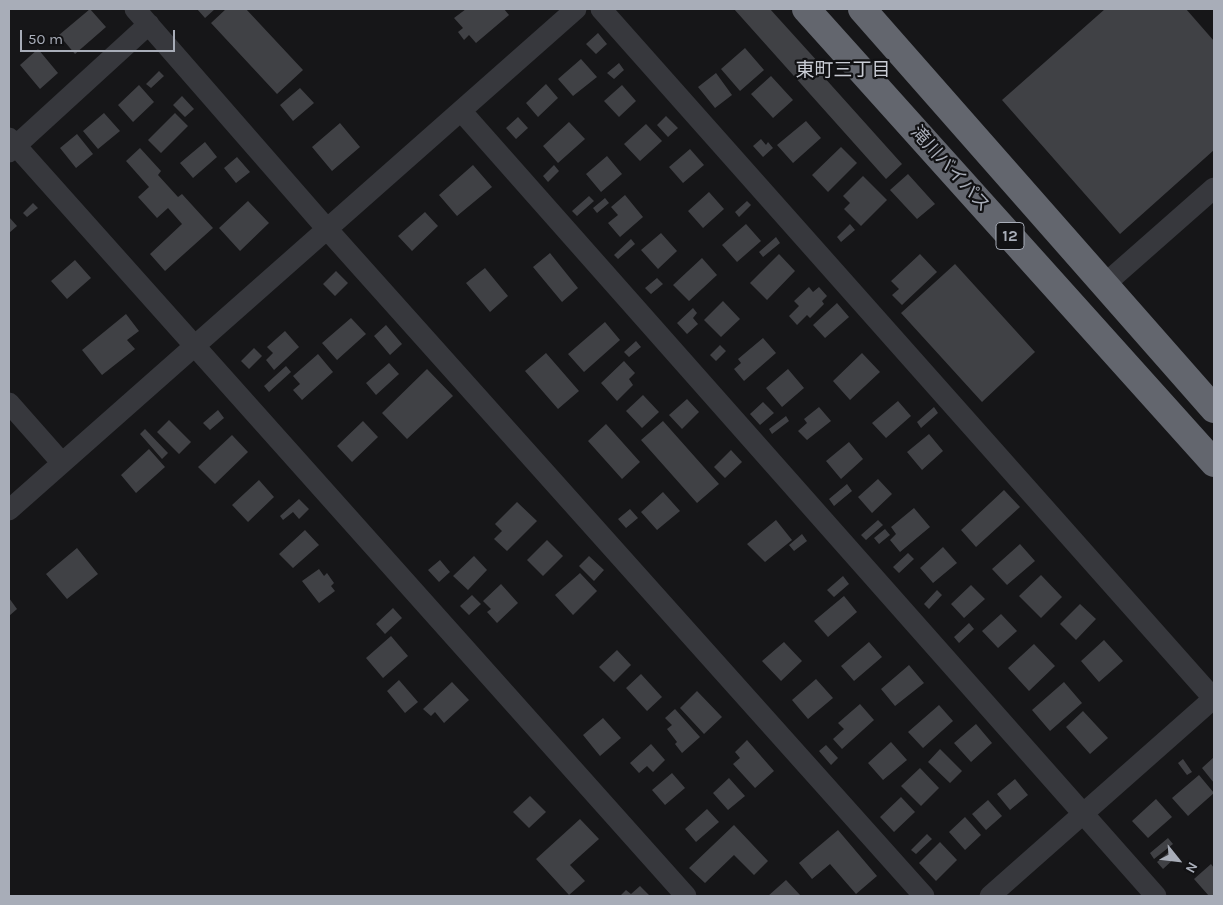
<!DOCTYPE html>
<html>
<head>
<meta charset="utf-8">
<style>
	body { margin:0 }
	#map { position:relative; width:1223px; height:905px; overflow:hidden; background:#161618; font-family:Karla,sans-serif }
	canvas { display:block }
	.frame { position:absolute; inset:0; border:10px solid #a8adb8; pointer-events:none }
	.north { position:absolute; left:1153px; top:835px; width:50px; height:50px; -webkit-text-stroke:4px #111113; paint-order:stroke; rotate:119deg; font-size:14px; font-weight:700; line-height:20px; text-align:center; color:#a8adb8 }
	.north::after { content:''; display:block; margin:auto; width:18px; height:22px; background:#a8adb8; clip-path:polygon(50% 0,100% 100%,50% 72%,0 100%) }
	.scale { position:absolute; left:20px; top:30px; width:155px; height:22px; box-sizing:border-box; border:2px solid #a8adb8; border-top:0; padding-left:6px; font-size:15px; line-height:18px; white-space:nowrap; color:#a8adb8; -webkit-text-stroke:4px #111113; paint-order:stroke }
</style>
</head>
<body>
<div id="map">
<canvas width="1223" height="905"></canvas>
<div class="frame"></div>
<div class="north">N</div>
<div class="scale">50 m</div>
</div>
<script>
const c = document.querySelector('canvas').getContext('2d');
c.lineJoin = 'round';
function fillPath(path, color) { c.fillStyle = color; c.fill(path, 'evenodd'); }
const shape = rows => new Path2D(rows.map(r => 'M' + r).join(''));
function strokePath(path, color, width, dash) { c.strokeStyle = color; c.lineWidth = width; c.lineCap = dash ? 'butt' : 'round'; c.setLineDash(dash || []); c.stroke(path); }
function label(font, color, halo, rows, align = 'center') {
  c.font = font + ' Karla,"Noto Sans JP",sans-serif'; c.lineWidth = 4.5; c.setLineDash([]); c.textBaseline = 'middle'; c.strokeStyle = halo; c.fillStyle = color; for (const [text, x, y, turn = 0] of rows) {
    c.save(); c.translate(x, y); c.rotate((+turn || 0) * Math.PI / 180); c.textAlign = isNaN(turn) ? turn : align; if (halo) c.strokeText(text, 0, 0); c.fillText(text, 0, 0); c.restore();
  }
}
fillPath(shape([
	[90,9,106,27,75,54,59,35],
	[197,9,215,9,205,18],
	[226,9,246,9,303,70,277,94,211,23],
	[466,9,504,9,509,15,476,43,469,35,464,40,458,32,463,28,454,18],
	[734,9,770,9,828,73,823,76,902,164,886,179],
	[1105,9,1186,9,1214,41,1214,150,1120,234,1002,100],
	[598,33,607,44,596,54,586,44],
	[745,48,764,70,740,91,721,69],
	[38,49,58,73,40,89,20,65],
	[581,59,597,77,573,96,558,79],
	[619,63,624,70,614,79,607,73],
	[159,71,164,76,151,88,146,84],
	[716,73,732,95,715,108,698,87],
	[771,76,793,100,773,118,751,94],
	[546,84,558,98,538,117,526,103],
	[139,85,154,102,133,122,118,105],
	[622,85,636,101,619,117,604,101],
	[300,88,314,103,293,121,280,105],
	[182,96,194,109,185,117,173,105],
	[104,113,120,131,98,149,83,131],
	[175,113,188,126,161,153,148,140],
	[666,116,678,128,668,137,657,125],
	[518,117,528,128,516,139,506,128],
	[806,121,821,138,793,163,777,145],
	[569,122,585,139,558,163,543,146],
	[340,123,360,147,332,171,312,147],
	[646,124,662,141,640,161,624,144],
	[77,134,93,154,76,168,60,148],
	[761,139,766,145,768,142,773,148,763,157,753,146],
	[205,142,217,157,193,178,180,163],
	[841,147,857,163,828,192,812,175],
	[140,148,161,171,158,175,178,197,182,194,213,228,165,271,150,254,182,224,168,208,157,218,138,197,149,187,126,161],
	[690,149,704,165,683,183,669,167],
	[607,156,622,174,601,192,586,174],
	[237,157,250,172,236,183,224,168],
	[473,165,492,187,457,216,439,195],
	[554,165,559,171,548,182,543,176],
	[908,174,935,204,917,219,890,190],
	[863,176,887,200,861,226,844,209,850,203,843,196],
	[709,192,724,209,703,228,688,211],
	[625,195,643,217,620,237,608,223,618,215,611,207],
	[589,196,594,201,577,216,572,211],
	[605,198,609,203,597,213,593,208],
	[248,201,269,223,240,251,219,228],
	[747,201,751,205,739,217,735,212],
	[33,203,38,208,27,217,23,213],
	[425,212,438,226,412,251,398,236],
	[9,217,17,226,9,233],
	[746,224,761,241,737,262,722,245],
	[850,224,855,230,841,242,837,237],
	[661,233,677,251,658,269,641,250],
	[776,237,780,243,763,257,759,252],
	[631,239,635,244,618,259,614,255],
	[550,253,578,288,562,302,533,267],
	[779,254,795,271,767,300,750,283],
	[920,254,937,272,902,305,892,295,899,289,891,281],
	[702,258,717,275,689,301,673,285],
	[75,260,91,278,67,299,51,281],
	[955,264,1035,352,982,402,901,313],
	[485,268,508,296,490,312,466,283],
	[336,271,348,283,335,296,323,284],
	[657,278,663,284,651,294,645,288],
	[809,287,813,292,819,287,827,296,822,301,824,304,810,318,807,315,797,325,789,316,799,306,794,301],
	[723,301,740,319,721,337,704,320],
	[837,303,849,317,825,338,813,325],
	[693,308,697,313,693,318,698,324,687,334,677,323],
	[126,314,139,331,127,340,135,349,102,375,82,350],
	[351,318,366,334,337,360,322,343],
	[605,322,620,340,584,372,568,354],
	[386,325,402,344,390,355,374,336],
	[285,331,299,347,274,370,266,360,273,353,267,347],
	[763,338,776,353,744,381,734,369,741,363,738,359],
	[636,341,641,347,629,357,624,352],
	[720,345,726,351,716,361,710,355],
	[254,348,262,356,249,369,241,361],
	[546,353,579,391,558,409,525,371],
	[862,353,880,372,850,400,833,381],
	[318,354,333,372,302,400,293,390,300,384,293,376],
	[624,361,635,373,629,379,633,385,617,401,601,383],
	[389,363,399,374,376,395,366,383],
	[286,366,291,372,269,392,264,386],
	[427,369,453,396,407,439,382,413],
	[788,369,804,388,782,407,766,388],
	[643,395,659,412,642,428,626,411],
	[687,399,699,412,682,429,669,415],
	[898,401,911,416,886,438,872,423],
	[763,402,774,413,760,425,750,414],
	[819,407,831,421,807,440,798,431,807,423,804,419],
	[934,407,938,413,921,428,917,422],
	[218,410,224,418,210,430,203,423],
	[786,416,789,421,772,434,769,429],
	[169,420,191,442,179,454,157,432],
	[363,421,378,437,352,462,337,446],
	[663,421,719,484,697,503,641,440],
	[606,424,640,462,622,479,588,441],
	[145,429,168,453,162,459,140,434],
	[929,434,943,451,922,470,907,452],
	[232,435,248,452,215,484,198,467],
	[849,442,863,459,841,479,826,461],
	[149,449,165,467,136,493,121,475],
	[731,450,742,462,725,478,714,467],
	[878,479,892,494,872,513,858,497],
	[259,480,274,497,248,522,232,505],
	[847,484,852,491,834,506,829,499],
	[1004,490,1020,507,976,547,961,530],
	[663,492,680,511,657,530,641,512],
	[299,499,309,509,299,519,293,512,283,520,280,516],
	[517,502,537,521,507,551,494,539,502,531,495,524],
	[914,508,930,527,900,552,890,540,896,534,891,527],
	[630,509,638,518,626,528,618,519],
	[776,520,792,540,765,562,747,544],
	[878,520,883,525,866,540,861,535],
	[885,529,890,535,879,544,874,538],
	[305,530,319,545,293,568,279,554],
	[802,534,807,541,794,551,789,545],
	[547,540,563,556,543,576,527,560],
	[1020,544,1035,561,1007,585,992,569],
	[943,547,957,563,933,583,920,568],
	[77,548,98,574,67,599,46,574],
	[908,553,914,559,899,573,893,567],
	[474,556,487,570,468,590,453,576],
	[589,556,604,570,594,581,579,566],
	[440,560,450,572,439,582,428,570],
	[319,569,324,576,327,573,334,583,331,586,335,591,319,603,302,581],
	[580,573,597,591,573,615,555,595],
	[1041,575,1062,597,1041,618,1019,596],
	[843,576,849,584,834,597,827,590],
	[501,584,518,603,497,623,487,612,491,609,483,601],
	[971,585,985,599,964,618,951,604],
	[937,590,942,595,929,609,924,604],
	[472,595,481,604,469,615,460,606],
	[844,596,857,612,828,637,814,621],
	[9,598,17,609,9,616],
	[1080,604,1096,619,1076,640,1060,624],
	[393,608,402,618,385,634,376,624],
	[1001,614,1017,631,998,648,982,631],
	[969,623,974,629,959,643,954,637],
	[391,636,408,656,383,678,366,658],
	[1104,640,1123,661,1099,682,1081,661],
	[784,642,802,661,781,681,762,661],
	[869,642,882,657,854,681,841,666],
	[1034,644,1055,666,1029,691,1008,668],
	[617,650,631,665,614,682,599,667],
	[909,665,924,683,895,706,881,689],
	[641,674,662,697,647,711,626,688],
	[816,679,833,698,808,719,792,700],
	[399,680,418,702,405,713,387,691],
	[452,682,469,700,444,723,435,712,431,716,423,709],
	[1064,682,1082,703,1050,731,1032,710],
	[697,691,722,717,704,734,680,708],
	[860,704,874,720,842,749,833,739,844,729,838,723],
	[939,705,953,721,923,748,908,732],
	[675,709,700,737,682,753,675,744,677,742,667,729,672,725,665,718],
	[1083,711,1108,738,1090,754,1066,727],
	[603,718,621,738,600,756,583,735],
	[976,724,992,743,971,762,954,743],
	[747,740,774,771,755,788,733,764,740,758,735,752],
	[891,742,907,760,883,780,868,763],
	[651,744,665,760,653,772,647,766,639,773,630,763],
	[826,745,838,758,831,765,819,751],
	[940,749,962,771,950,783,928,762],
	[1214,757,1214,783,1202,768],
	[1183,759,1192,772,1187,775,1178,763],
	[920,768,939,788,921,806,901,786],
	[672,773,685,788,665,805,652,790],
	[1199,775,1214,793,1188,816,1172,798],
	[729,778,745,796,728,810,713,793],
	[1015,779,1028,795,1010,810,997,794],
	[530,796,546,812,529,828,513,812],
	[901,797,915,812,894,832,880,817],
	[1156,799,1172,817,1148,838,1132,821],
	[988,800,1002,816,986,830,972,814],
	[707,809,719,822,696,842,685,829],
	[965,817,981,835,965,850,949,832],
	[580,819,599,839,570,865,585,881,569,895,536,859],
	[734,825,768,861,754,875,734,855,705,883,689,868],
	[838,830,877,876,856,894,830,864,812,879,799,863],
	[927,834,932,839,916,854,911,850],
	[1168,838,1173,844,1154,859,1150,853],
	[940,842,957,860,936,881,919,863],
	[1170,851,1176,857,1163,869,1157,862],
	[1211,864,1214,868,1214,896,1209,896,1194,879],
	[786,880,801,896,768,896],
	[640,886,650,896,620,896,626,890,631,894]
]), '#404145');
strokePath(shape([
	[135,9,327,229,924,896],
	[601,9,1214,699],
	[462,112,1156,896],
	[9,138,686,896],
	[9,152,149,24],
	[1105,284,1214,188],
	[9,403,62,463],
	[9,510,576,9],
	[990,896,1214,698]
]), '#37383d', 21);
strokePath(shape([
	[806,9,1214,463],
	[862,9,1214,409]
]), '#63666e', 28);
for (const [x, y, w] of [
	[1010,236,28]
]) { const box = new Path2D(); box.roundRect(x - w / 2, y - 13.5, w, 27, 4); c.fillStyle = '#111113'; c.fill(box); strokePath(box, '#a8adb8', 1); }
label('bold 16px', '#a8adb8', null, [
	["12",1010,236]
]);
label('18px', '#a8adb8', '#111113', [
	["滝川バイパス",950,169,48]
]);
label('19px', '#c9ccd4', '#111113', [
	["東町三丁目",843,71]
]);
</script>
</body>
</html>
